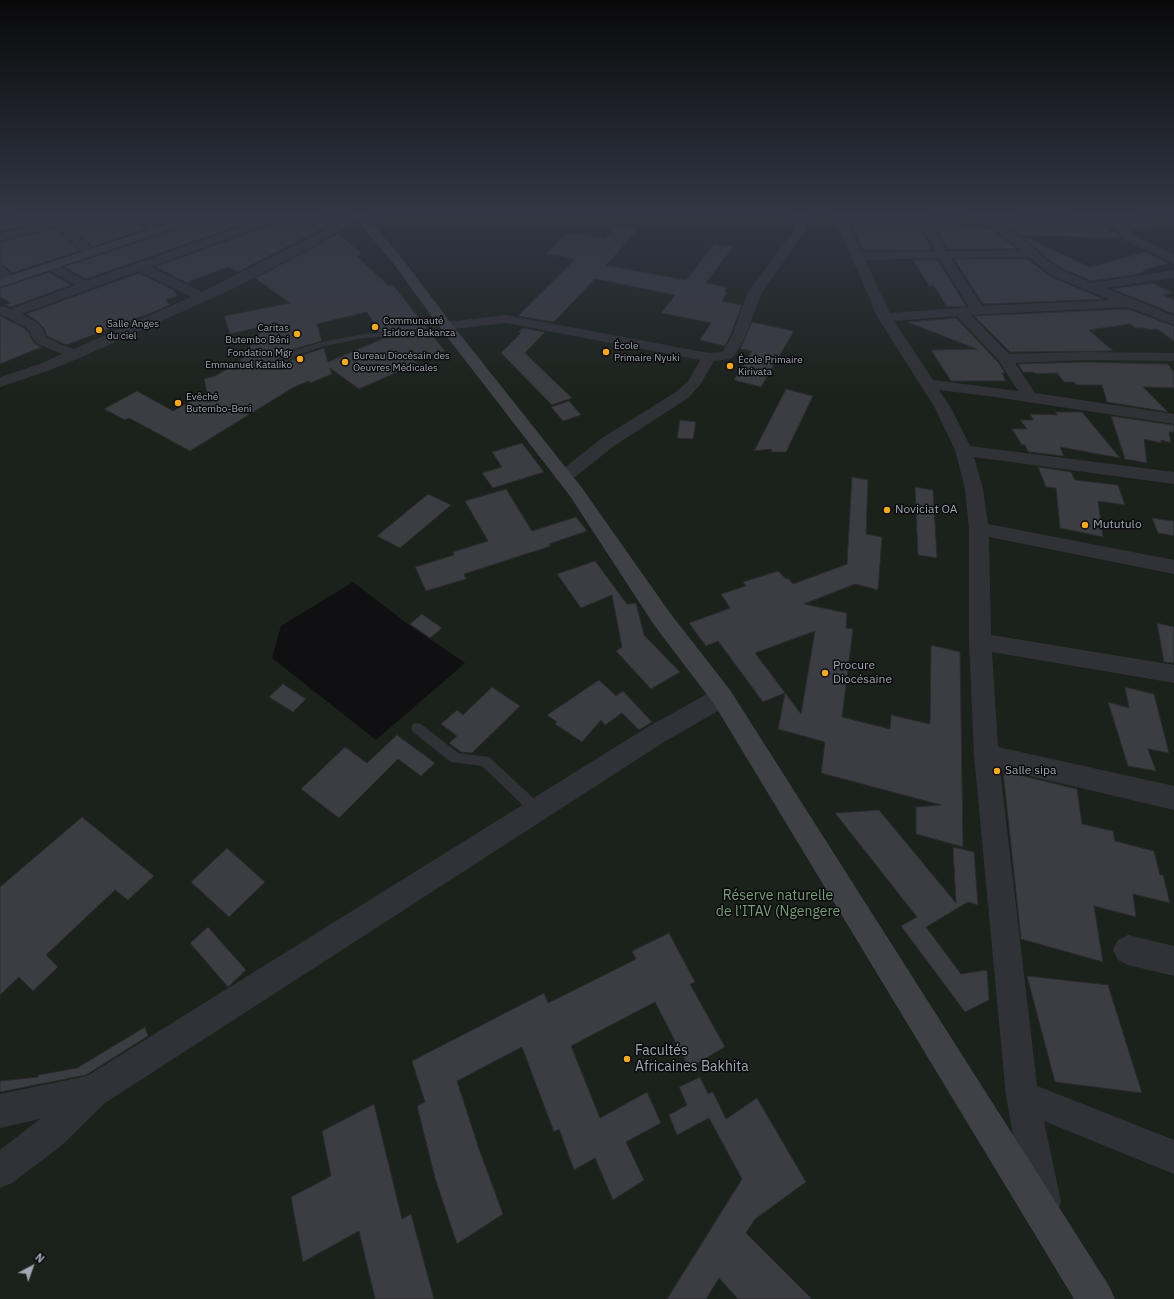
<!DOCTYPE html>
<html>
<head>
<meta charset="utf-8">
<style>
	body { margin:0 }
	#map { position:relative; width:1174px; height:1299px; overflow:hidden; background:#101012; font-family:"IBM Plex Sans",sans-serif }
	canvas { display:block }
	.north { position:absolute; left:12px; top:1247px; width:40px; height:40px; -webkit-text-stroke:3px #0b0b0d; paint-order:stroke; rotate:41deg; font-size:11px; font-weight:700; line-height:16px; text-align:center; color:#a1a7b3 }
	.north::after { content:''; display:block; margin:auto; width:14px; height:18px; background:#a1a7b3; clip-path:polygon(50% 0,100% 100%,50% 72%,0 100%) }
</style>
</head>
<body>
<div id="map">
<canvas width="1174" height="1299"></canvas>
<div class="north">N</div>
</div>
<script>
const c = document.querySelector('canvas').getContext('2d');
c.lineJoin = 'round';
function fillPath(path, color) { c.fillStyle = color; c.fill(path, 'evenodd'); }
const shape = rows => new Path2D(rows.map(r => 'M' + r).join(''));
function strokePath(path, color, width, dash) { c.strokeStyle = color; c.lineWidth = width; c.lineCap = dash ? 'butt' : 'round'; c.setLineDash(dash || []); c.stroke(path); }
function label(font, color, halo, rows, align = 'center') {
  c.font = font + ' "IBM Plex Sans",sans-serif'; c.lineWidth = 3; c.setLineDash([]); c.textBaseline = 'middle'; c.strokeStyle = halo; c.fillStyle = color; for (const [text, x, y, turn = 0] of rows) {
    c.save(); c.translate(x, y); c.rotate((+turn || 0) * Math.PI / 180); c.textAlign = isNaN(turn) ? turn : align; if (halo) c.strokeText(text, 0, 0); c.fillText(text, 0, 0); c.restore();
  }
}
fillPath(shape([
	[0,213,1174,213,1174,1299,0,1299],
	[353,582,409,625,465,663,376,740,272,658,281,626]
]), '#1b221b');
const building = shape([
	[25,213,39,213,46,220,0,231,0,220,25,213],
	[55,213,123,213,145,229,93,247,55,213],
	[141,213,194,213,157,225,141,213],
	[217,213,274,213,86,279,64,267,214,216,217,213],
	[297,213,314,213,329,225,238,272,228,267,188,282,189,284,155,267,295,216,297,213],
	[846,213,913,213,915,221,917,221,932,250,863,250,846,213],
	[993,213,1015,213,1017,216,1030,217,1074,218,1074,213,1102,213,1114,228,1107,229,1119,235,1121,238,1021,235,1090,267,1145,252,1169,263,1143,270,1146,271,1134,275,1092,281,1063,269,1048,259,1025,238,995,218,993,213],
	[1117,213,1134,213,1153,228,1130,228,1117,213],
	[932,221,957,222,959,226,992,230,1017,249,948,249,932,221],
	[616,226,638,230,606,265,686,280,714,244,733,247,706,283,727,287,725,291,727,292,722,301,742,305,731,334,725,346,700,340,711,323,661,313,675,295,595,279,554,322,518,316,575,259,546,254,566,234,574,235,582,234,605,238,616,226],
	[55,228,79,251,12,273,5,266,0,265,0,242,55,228],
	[338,233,362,254,357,256,389,286,393,285,428,329,379,332,367,312,317,324,322,341,291,350,270,365,274,367,279,367,299,356,324,348,328,362,384,338,433,336,445,351,412,360,418,363,359,389,330,368,332,374,310,383,309,381,294,387,190,451,129,418,125,420,104,409,137,391,173,411,207,392,204,379,215,376,239,362,265,326,230,334,224,316,290,303,255,278,317,246,338,233],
	[954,259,1028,259,1051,277,1104,299,983,304,954,259],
	[913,260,938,260,966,306,947,307,934,286,929,286,913,260],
	[49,272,71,285,11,307,5,305,10,303,0,297,0,288,49,272],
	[139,273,174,290,177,296,166,300,170,305,151,313,66,345,47,336,44,328,36,320,26,314,139,273],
	[1152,283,1173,293,1163,295,1174,300,1174,314,1112,289,1152,283],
	[1128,309,1174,326,1174,341,1157,329,1150,330,1145,328,1135,328,1130,324,1089,330,1113,351,1010,352,974,316,1128,309],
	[0,316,24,328,30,334,30,337,35,344,42,347,0,364,0,316],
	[956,318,998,362,1005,373,1002,373,1006,381,951,381,931,350,977,349,907,322,956,318],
	[752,322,794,331,761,387,734,380,752,351,740,349,752,322],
	[523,328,545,332,525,353,572,398,552,405,501,353,521,333,518,332,523,328],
	[1084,362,1168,364,1174,372,1174,388,1143,387,1168,412,1107,402,1102,385,1076,385,1074,382,1064,382,1057,373,1036,374,1034,372,1023,372,1018,364,1084,362],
	[786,389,813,396,786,452,772,452,771,449,754,451,786,389],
	[569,401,581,415,563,421,551,407,569,401],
	[1055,412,1082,412,1120,458,1060,447,1064,456,1028,452,1025,445,1022,445,1012,429,1027,429,1020,420,1033,420,1030,414,1058,415,1055,412],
	[1111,416,1174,425,1174,432,1169,432,1171,443,1161,440,1161,443,1144,439,1147,463,1125,459,1111,416],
	[680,420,696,422,693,439,677,438,680,420],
	[522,443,544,472,493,488,482,473,502,467,492,452,522,443],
	[1038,467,1071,472,1075,480,1118,485,1125,505,1098,501,1103,537,1060,528,1056,488,1046,487,1038,467],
	[852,477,868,480,866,534,882,537,878,590,855,584,804,604,847,613,846,628,853,629,842,717,890,729,891,715,930,724,931,645,960,652,963,847,916,834,916,807,941,805,821,773,825,742,778,729,785,693,763,702,718,641,706,646,689,623,730,608,721,594,746,586,743,582,778,571,786,579,788,578,793,584,847,564,852,477],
	[815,631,801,714,755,653,815,631],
	[915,487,933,490,937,558,918,555,915,487],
	[506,489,532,531,576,517,587,531,549,544,551,546,464,574,466,579,426,591,415,567,454,555,453,552,488,541,465,501,506,489],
	[428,494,451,505,400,548,377,536,428,494],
	[1152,518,1174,521,1174,536,1158,533,1152,518],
	[595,561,627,604,636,603,644,635,680,672,651,689,616,651,622,647,612,595,581,608,557,574,595,561],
	[422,614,442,628,430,638,410,624,422,614],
	[1157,623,1174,627,1174,663,1164,662,1157,623],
	[599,680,616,696,623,691,652,722,639,730,622,713,605,725,601,720,582,742,555,724,557,722,547,715,599,680],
	[283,684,306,699,293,712,269,697,283,684],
	[492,687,520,706,472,753,461,752,449,743,457,736,441,724,457,710,463,715,492,687],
	[1125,687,1154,694,1169,753,1148,749,1156,771,1128,766,1108,702,1129,708,1125,687],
	[397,735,435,763,421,776,398,759,339,818,301,789,345,747,367,763,397,735],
	[1003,771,1077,789,1082,824,1113,831,1115,841,1154,851,1160,875,1163,875,1170,903,1133,894,1136,917,1094,906,1103,962,1021,939,1003,771],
	[879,810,956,903,953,847,974,852,978,905,968,902,926,927,961,974,987,970,989,1000,965,1012,901,926,917,917,835,813,879,810],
	[82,817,154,876,128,900,115,890,46,955,58,967,33,991,19,977,0,995,0,887,82,817],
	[227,848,265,882,229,917,191,882,227,848],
	[208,927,246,970,228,987,190,943,208,927],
	[669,933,695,982,690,984,725,1047,689,1068,655,1002,571,1046,600,1118,647,1092,661,1123,626,1142,644,1180,613,1200,595,1158,574,1170,559,1129,554,1132,522,1047,457,1081,479,1149,503,1214,457,1244,435,1178,417,1106,425,1102,412,1061,544,993,548,1003,636,959,632,951,669,933],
	[1027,976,1108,985,1142,1093,1055,1082,1027,976],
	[145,1027,148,1036,86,1075,0,1092,0,1081,38,1077,38,1075,77,1068,145,1027],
	[700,1077,708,1094,713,1092,726,1119,757,1098,806,1182,755,1219,746,1233,812,1299,738,1299,719,1278,706,1299,667,1299,742,1179,709,1118,677,1135,669,1115,687,1105,679,1087,700,1077],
	[374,1104,402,1219,411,1214,434,1299,375,1299,359,1231,303,1262,291,1197,331,1176,322,1131,374,1104]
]);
fillPath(building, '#3c3d42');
strokePath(building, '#2a2a2e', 1);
fillPath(shape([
	[450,329,454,331,453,333,364,338,324,346,298,355,278,366,275,366,271,364,292,351,322,342,364,334,450,329],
	[417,723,421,724,458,753,489,757,542,806,543,810,542,814,537,816,532,814,482,766,451,762,413,732,411,728,413,724,417,723]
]), '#313237');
fillPath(shape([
	[40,213,53,213,63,221,94,250,96,253,94,256,86,256,55,226,0,241,0,233,49,221,40,213],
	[124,213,138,213,162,231,160,233,152,233,124,213],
	[279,213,296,213,294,215,151,267,202,292,308,239,354,213,363,213,365,215,316,245,232,289,82,357,50,370,0,387,0,377,40,364,62,354,36,343,31,336,31,333,25,327,0,314,0,307,3,306,11,309,75,285,46,269,44,266,46,263,54,263,86,281,279,213],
	[139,271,191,297,74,349,62,345,46,337,43,329,35,321,22,314,139,271],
	[798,213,810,213,804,233,762,292,746,335,735,355,730,359,714,361,700,385,688,398,614,446,570,481,564,483,558,481,555,477,558,473,602,438,676,392,689,380,700,360,506,323,446,330,441,329,439,326,441,323,446,322,506,315,709,353,721,352,724,350,732,335,748,292,792,233,798,213],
	[832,213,844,213,862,252,935,251,914,213,926,213,947,251,1021,250,971,213,985,213,1024,239,1047,260,1062,270,1092,283,1174,270,1174,278,1106,288,1174,316,1174,325,1128,307,971,315,1009,354,1084,352,1174,353,1174,361,1084,360,1015,363,1035,393,1174,414,1174,424,988,396,939,390,951,408,970,446,1174,472,1174,484,974,457,983,489,988,524,1174,560,1174,574,989,537,991,635,1174,665,1174,683,992,652,998,747,1174,786,1174,810,1000,769,1037,1086,1174,1140,1174,1174,1044,1121,1061,1202,1056,1215,1043,1220,1030,1215,1025,1202,1006,1096,974,755,969,642,969,529,965,489,955,450,935,408,878,318,832,213],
	[1029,257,1052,276,1111,300,982,306,951,258,1029,257],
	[939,258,969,307,890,313,865,260,939,258],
	[957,316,999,361,1018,391,933,380,894,321,957,316],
	[1103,213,1115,213,1133,234,1174,255,1174,264,1125,240,1103,213],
	[0,266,4,267,14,277,15,280,14,283,4,283,0,278,0,266],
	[722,688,730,690,734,697,730,704,664,742,105,1103,61,1146,12,1183,0,1188,0,1150,40,1119,0,1128,0,1094,87,1076,646,728,714,690,722,688],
	[1128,935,1174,946,1174,976,1128,965,1118,960,1113,950,1118,940,1128,935]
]), '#313237');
fillPath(shape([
	[199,213,216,213,214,215,0,287,0,279,199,213],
	[351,213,363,213,401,257,451,323,582,488,670,613,730,690,1109,1286,1115,1299,1074,1299,714,704,654,625,570,496,441,329,393,263,351,213]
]), '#3f4147');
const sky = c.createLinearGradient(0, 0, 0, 395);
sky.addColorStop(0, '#09090a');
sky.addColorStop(0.54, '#313744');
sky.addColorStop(1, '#31374400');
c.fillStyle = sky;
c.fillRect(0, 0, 1174, 395);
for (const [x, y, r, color] of [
	[375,327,4,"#f6a824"],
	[99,330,4,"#f6a824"],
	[297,334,4,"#f6a824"],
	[606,352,4,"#f6a824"],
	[300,359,4,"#f6a824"],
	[345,362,4,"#f6a824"],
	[730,366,4,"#f6a824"],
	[178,403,4,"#f6a824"],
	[887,510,4,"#f6a824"],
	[1085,525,4,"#f6a824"],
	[825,673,4,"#f6a824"],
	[997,771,4,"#f6a824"],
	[627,1059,4,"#f6a824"]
]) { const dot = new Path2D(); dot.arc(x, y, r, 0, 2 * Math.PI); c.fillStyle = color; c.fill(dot); strokePath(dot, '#0b0b0d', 1.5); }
label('10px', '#a1a7b3', '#0b0b0d', [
	["Communauté",383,321],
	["Isidore Bakanza",383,333],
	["Salle Anges",107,324],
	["du ciel",107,336],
	["Caritas",289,328,"right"],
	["Butembo Béni",289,340,"right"],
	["École",614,346],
	["Primaire Nyuki",614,358],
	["Fondation Mgr",292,353,"right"],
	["Emmanuel Kataliko",292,365,"right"],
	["Bureau Diocésain des",353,356],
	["Oeuvres Médicales",353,368],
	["École Primaire",738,360],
	["Kirivata",738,372],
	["Evêché",186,397],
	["Butembo-Beni",186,409]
], 'left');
label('12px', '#a1a7b3', '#0b0b0d', [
	["Noviciat OA",895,510],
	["Mututulo",1093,525],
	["Procure",833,666],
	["Diocésaine",833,680],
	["Salle sipa",1005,771]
], 'left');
label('14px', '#779f78', '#0b0b0d', [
	["Réserve naturelle",778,896],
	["de l'ITAV (Ngengere",778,912]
]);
label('14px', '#a1a7b3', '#0b0b0d', [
	["Facultés",635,1051],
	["Africaines Bakhita",635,1067]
], 'left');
</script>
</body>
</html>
